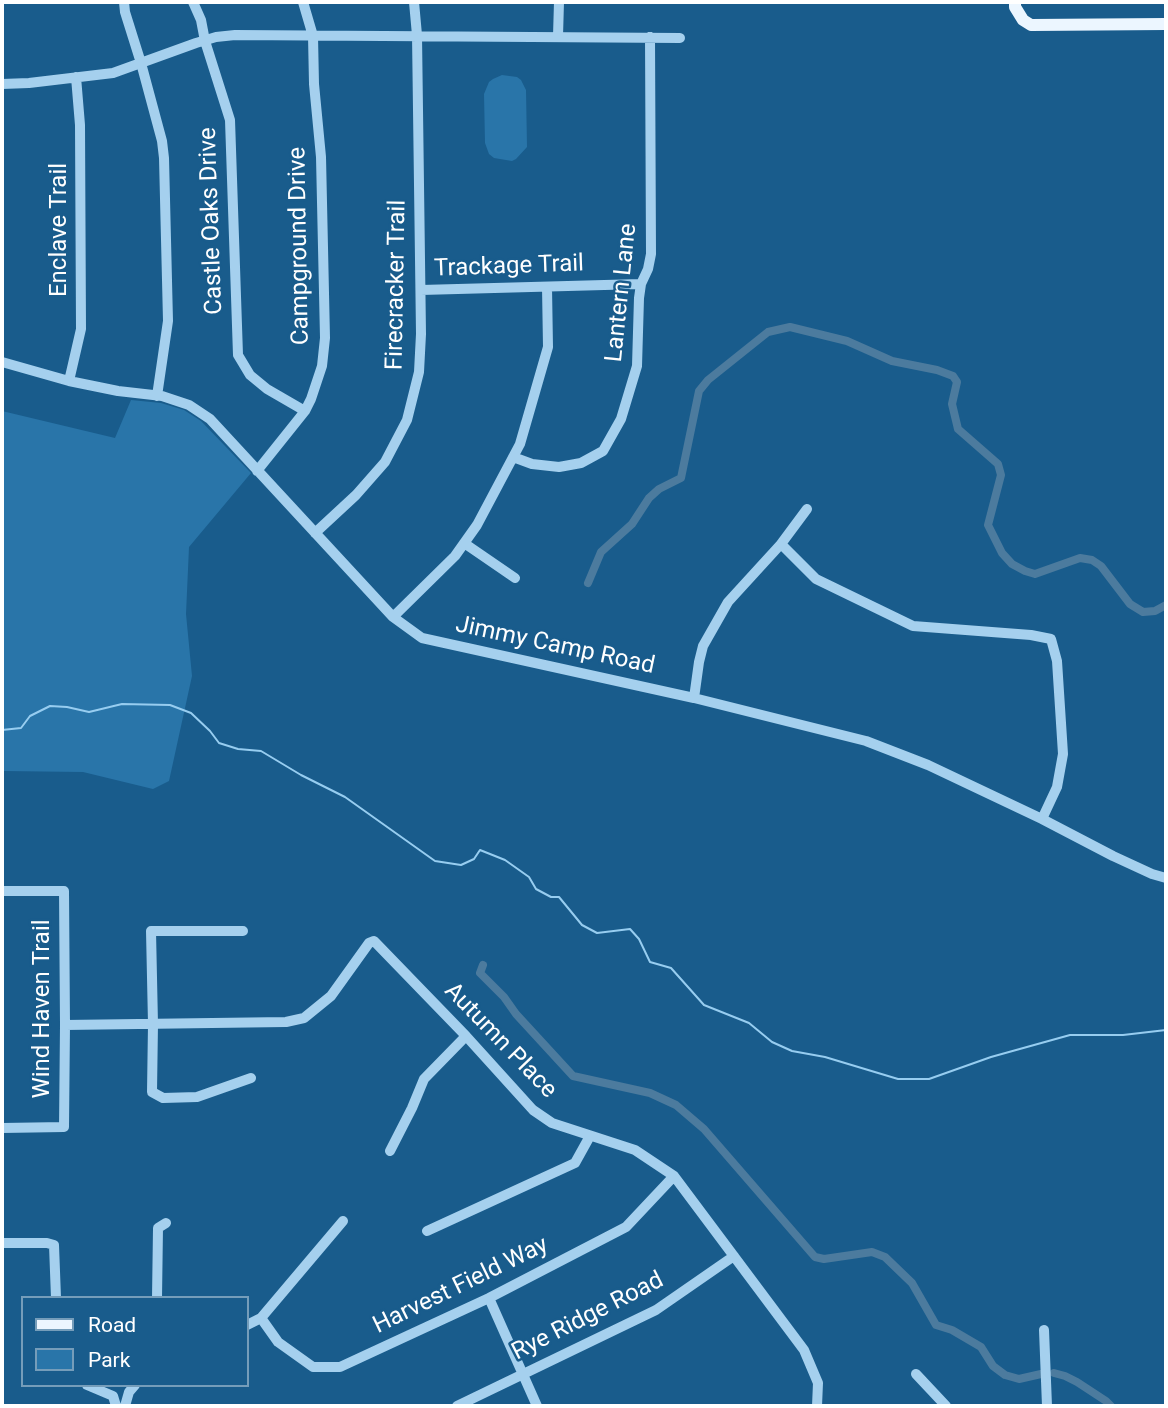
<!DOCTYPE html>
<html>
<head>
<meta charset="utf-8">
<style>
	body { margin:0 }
	#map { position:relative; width:1168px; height:1408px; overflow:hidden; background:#195c8c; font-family:Roboto,sans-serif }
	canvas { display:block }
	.frame { position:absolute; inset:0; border:4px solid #fff; pointer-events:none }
	.legend { position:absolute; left:21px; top:1296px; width:228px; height:91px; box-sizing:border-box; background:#195c8c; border:2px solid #759dba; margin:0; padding:9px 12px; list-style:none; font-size:21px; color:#fff }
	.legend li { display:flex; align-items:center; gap:14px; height:35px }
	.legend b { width:35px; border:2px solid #759dba }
</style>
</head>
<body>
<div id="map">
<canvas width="1168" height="1408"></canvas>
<div class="frame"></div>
<ul class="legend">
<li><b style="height:9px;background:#ecf6ff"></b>Road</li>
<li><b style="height:19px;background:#2975a9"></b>Park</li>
</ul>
</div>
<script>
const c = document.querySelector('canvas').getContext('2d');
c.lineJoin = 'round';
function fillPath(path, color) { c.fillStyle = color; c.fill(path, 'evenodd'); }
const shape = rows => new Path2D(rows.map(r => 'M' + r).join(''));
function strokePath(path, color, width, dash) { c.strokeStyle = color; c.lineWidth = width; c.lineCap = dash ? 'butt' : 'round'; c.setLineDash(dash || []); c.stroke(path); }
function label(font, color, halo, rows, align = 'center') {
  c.font = font + ' Roboto,sans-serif'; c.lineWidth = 5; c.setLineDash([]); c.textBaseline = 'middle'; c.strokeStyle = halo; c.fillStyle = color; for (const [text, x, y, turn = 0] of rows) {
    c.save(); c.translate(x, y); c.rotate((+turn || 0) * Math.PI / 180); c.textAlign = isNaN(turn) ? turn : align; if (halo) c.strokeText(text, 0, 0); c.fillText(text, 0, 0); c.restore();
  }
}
fillPath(shape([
	[502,75,517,77,521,80,526,90,527,147,516,159,512,161,494,158,489,154,485,143,484,94,489,82,493,79],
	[131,400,161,403,184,410,201,421,251,473,189,547,186,614,192,676,169,781,153,789,83,772,4,771,2,771,2,411,115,438]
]), '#2975a9');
strokePath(shape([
	[2,730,21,728,30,716,50,706,67,707,89,712,122,704,170,705,191,713,210,731,219,743,238,749,261,751,301,775,345,797,435,861,461,865,474,859,480,850,505,860,529,877,536,889,551,897,559,897,582,925,597,933,630,929,639,939,650,962,671,968,704,1005,749,1023,772,1042,792,1051,825,1057,898,1079,929,1079,991,1057,1070,1035,1123,1035,1166,1030]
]), '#97cdf0', 2);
strokePath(shape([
	[588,583,601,552,632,524,649,498,659,489,681,478,699,391,708,380,768,332,790,327,847,341,892,361,937,370,953,376,957,382,952,404,958,429,998,464,1001,475,988,525,1002,553,1012,564,1025,571,1035,574,1080,558,1092,560,1101,566,1130,604,1143,612,1155,611,1166,605],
	[483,965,480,973,504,997,516,1014,573,1076,650,1093,676,1105,704,1129,815,1257,824,1259,872,1252,885,1257,912,1283,936,1325,952,1330,981,1347,993,1366,1005,1375,1019,1379,1041,1374],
	[1054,1373,1065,1376,1077,1382,1106,1401,1111,1406]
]), '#4c7b9e', 8);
strokePath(shape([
	[124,2,125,12,141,63,162,141,164,158,168,321,157,396],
	[193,2,201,20,205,41,230,120,238,355,250,375,267,389,305,411],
	[558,36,559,2],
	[2,84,29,83,113,73,196,43,216,37,235,35,680,38],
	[421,290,641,284],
	[2,362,69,381,118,391,162,396,189,405,210,419,393,617,422,638,694,698,866,741,928,765,1042,819,1113,856,1152,874,1166,878],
	[69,381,81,329,80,125,76,77],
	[513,457,532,464,559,467,581,463,603,451,621,419,637,366,639,298,641,284,648,269,651,254,650,37],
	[257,471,305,411,311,399,322,366,325,338,321,157,314,84,313,36,303,2],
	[315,533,356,495,385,462,407,420,419,372,421,334,417,35,414,2],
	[464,543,515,578],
	[781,544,807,509],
	[393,617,455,556,477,525,520,444,548,347,547,287],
	[694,698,699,662,703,646,728,602,781,544,816,579,913,626,1031,635,1051,639,1057,661,1063,754,1057,787,1042,819],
	[2,891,64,891,65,1025,64,1127,2,1128],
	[243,931,151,931,153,1024,152,1092,163,1098,197,1097,251,1078],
	[65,1025,286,1022,304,1018,331,996,369,943,374,941,466,1036,533,1110,552,1123,635,1150,674,1176,804,1350,818,1383,817,1406],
	[390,1151,412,1108,424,1079,466,1036],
	[427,1231,575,1163,590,1136],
	[2,1243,47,1243,54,1245,56,1298],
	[157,1298,158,1228,166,1223],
	[489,1298,537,1406],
	[261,1318,278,1342,313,1367,340,1367,489,1298,626,1227,674,1176],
	[247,1325,261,1318,343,1221],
	[1044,1330,1047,1406],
	[916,1374,946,1406],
	[87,1385,113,1396,116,1406],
	[125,1406,129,1392,135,1385],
	[457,1406,656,1310,734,1256]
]), '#a5d0ee', 10);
strokePath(shape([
	[1015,2,1015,7,1023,20,1031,25,1166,24]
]), '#ecf6ff', 12);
label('24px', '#fff', '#195c8c', [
	["Castle Oaks Drive",212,221,-92],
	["Enclave Trail",60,230,-90],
	["Campground Drive",300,246,-91],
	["Trackage Trail",509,267,-2],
	["Firecracker Trail",397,285,-89],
	["Lantern Lane",622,293,-84],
	["Jimmy Camp Road",555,646,12],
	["Wind Haven Trail",43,1009,-90],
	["Autumn Place",500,1041,46],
	["Harvest Field Way",461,1286,-26],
	["Rye Ridge Road",588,1317,-27]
]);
</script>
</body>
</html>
